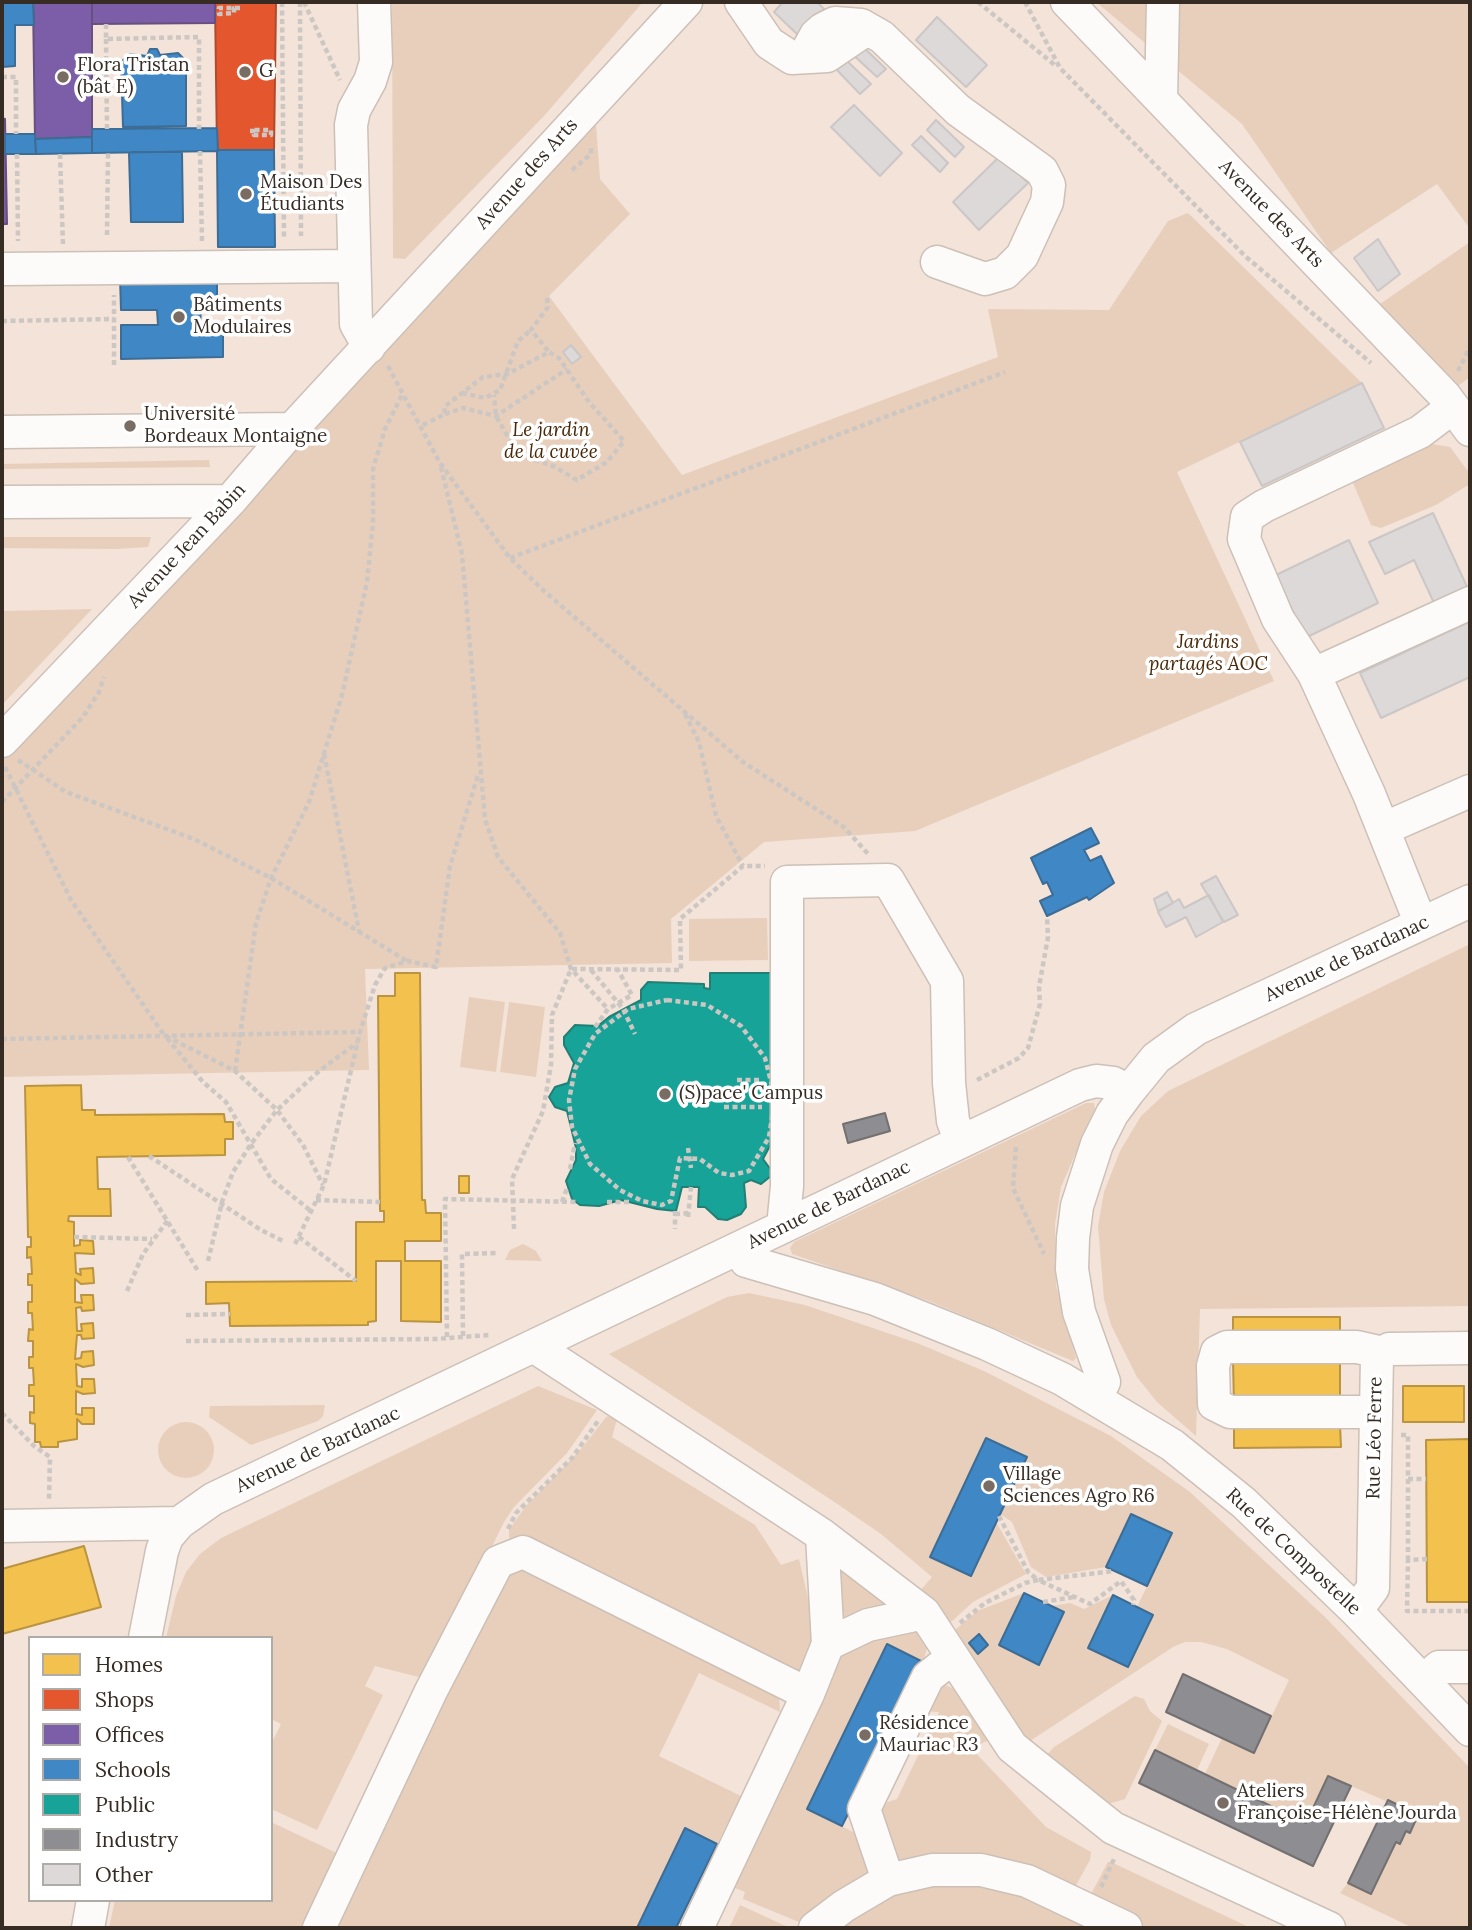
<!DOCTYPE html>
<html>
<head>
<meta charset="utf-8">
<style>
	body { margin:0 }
	#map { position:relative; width:1472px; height:1930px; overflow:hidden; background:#f3e3d8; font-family:Lora,serif }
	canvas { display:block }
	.frame { position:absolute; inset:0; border:4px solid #372c24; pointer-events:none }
	.legend { position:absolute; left:28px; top:1636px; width:245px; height:266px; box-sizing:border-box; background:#fff; border:2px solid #afaba7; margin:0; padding:9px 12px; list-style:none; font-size:21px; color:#372c24 }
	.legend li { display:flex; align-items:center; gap:14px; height:35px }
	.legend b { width:35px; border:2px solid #afaba7 }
</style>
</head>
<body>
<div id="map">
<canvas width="1472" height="1930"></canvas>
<div class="frame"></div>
<ul class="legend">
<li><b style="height:19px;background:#f2c14e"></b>Homes</li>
<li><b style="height:19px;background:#e4572e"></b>Shops</li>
<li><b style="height:19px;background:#7b5ea7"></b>Offices</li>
<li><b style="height:19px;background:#3f88c5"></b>Schools</li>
<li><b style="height:19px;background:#17a398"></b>Public</li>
<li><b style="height:19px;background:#8d8d92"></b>Industry</li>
<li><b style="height:19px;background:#ded9d9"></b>Other</li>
</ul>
</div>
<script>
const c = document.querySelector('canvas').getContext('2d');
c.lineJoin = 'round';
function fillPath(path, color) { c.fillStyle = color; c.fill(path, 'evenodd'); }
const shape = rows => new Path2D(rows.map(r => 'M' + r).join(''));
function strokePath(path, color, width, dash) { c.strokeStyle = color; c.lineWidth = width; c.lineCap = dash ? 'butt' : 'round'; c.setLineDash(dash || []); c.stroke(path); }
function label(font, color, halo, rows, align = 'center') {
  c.font = font + ' Lora,serif'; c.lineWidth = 7; c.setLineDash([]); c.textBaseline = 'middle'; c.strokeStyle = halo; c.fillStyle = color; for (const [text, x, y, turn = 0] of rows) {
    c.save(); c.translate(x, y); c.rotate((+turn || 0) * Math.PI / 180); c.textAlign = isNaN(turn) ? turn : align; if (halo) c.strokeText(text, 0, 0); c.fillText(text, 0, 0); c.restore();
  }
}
fillPath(shape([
	[392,2,643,2,544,116,405,259,393,258],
	[1096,2,1470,2,1470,229,1437,184,1331,253,1242,124],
	[596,124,600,179,630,214,549,296,682,475,998,357,988,309,1109,310,1168,221,1188,213,1362,383,1177,472,1274,681,915,831,764,842,671,919,672,963,365,969,369,1070,2,1077,2,753],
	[1470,242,1470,377,1458,386,1380,304],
	[1425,443,1450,447,1470,474,1470,484,1436,505,1381,528,1371,525,1353,483,1363,471],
	[209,460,210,467,2,469,2,464],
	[2,537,151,537,148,547,117,549,2,548],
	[92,609,2,705,2,611],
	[767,918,768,960,689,961,689,919],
	[1470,944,1470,1306,1200,1309,1196,1436,1157,1402,1137,1377,1111,1325,1104,1299,1098,1226,1104,1192,1120,1151,1141,1116,1168,1091],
	[469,997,505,1002,496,1072,460,1067],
	[509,1002,545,1007,536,1077,500,1072],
	[1086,1103,1094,1103,1095,1109,1061,1187,1055,1224,1056,1286,1076,1358,1073,1361,929,1301,792,1254,790,1248,794,1242],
	[523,1244,536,1251,542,1261,505,1260,510,1250],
	[749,1293,805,1305,917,1343,984,1371,1111,1436,1190,1492,1325,1617,1470,1768,1470,1928,1413,1928,1340,1893,1348,1883,1371,1894,1396,1842,1406,1831,1410,1832,1418,1815,1328,1776,1306,1823,1205,1774,1222,1738,1254,1753,1289,1680,1227,1649,1201,1642,1185,1642,1173,1647,1024,1745,947,1637,977,1611,1024,1593,999,1645,1039,1665,1064,1613,1051,1606,1070,1603,1084,1609,1113,1595,1088,1648,1128,1667,1153,1615,1137,1607,1172,1534,1106,1567,1046,1577,1031,1567,1012,1522,1000,1514,996,1522,1026,1574,973,1602,941,1631,913,1599,932,1577,881,1534,833,1501,609,1354,727,1297],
	[538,1386,597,1410,567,1453,514,1507,504,1522,427,1679,375,1666,365,1686,383,1695,317,1830,271,1809,271,1744,281,1724,271,1719,271,1638,166,1638,176,1596,186,1572,200,1554,221,1538],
	[325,1405,323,1416,318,1421,251,1445,209,1417,210,1406],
	[612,1415,618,1416,612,1437,755,1525,781,1565,799,1559,812,1616,811,1656,799,1673,509,1538,509,1530,525,1507,582,1448,606,1417],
	'158 1450a28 28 0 1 1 56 0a28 28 0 1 1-56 0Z',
	[525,1567,779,1694,780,1712,699,1673,659,1756,741,1796,717,1844,685,1828,637,1928,326,1928,496,1578],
	[847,1571,888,1602,885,1607,842,1629,838,1573],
	[914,1629,928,1645,923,1662,887,1644,808,1809,863,1837,869,1872,799,1922,743,1899,745,1892,728,1885,838,1658,854,1642],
	[942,1684,963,1692,996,1737,971,1748,1046,1827,1091,1852,1090,1860,1075,1887,893,1858,879,1805,897,1799,939,1712,918,1711],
	[1135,1696,1144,1699,1150,1711,1162,1721,1125,1799,1104,1805,1046,1756,1054,1747],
	[1168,1724,1209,1744,1197,1770,1155,1750],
	[271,1822,341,1855,307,1928,109,1928,115,1900,271,1900],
	[1108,1862,1113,1863,1251,1928,1145,1928,1092,1900,1091,1894],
	[976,1878,1105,1928,825,1928,897,1885],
	[740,1905,788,1927,789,1928,729,1928]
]), '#e8cfbb');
const homes = shape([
	[395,973,420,973,422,1200,425,1200,426,1213,441,1213,441,1241,405,1241,405,1261,441,1261,441,1322,401,1321,401,1261,376,1261,376,1321,368,1322,368,1325,230,1326,229,1303,206,1304,206,1282,356,1281,356,1222,384,1222,384,1211,380,1211,378,996,395,996,395,973],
	[81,1085,82,1110,95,1110,95,1115,224,1114,225,1122,233,1122,233,1139,225,1139,225,1155,97,1157,98,1189,110,1189,111,1216,69,1216,68,1221,74,1222,74,1246,80,1245,80,1240,93,1241,94,1254,75,1253,76,1273,81,1275,80,1269,93,1268,94,1283,81,1284,75,1279,75,1302,82,1303,81,1295,93,1295,94,1310,82,1311,81,1307,76,1308,77,1331,82,1331,81,1324,93,1323,94,1338,82,1339,81,1335,77,1335,75,1359,81,1358,82,1352,93,1351,94,1365,83,1367,76,1364,77,1386,82,1387,82,1379,94,1379,95,1393,83,1394,76,1391,76,1414,82,1415,82,1408,94,1408,94,1424,82,1424,77,1419,77,1439,58,1442,58,1447,41,1447,40,1442,35,1442,35,1424,30,1423,30,1412,34,1413,34,1396,29,1396,29,1385,34,1385,33,1368,29,1368,29,1357,33,1357,33,1341,28,1341,29,1329,33,1330,32,1313,28,1313,28,1302,32,1302,32,1285,28,1285,28,1274,32,1274,31,1257,27,1258,27,1247,31,1247,31,1237,28,1237,25,1086,81,1085],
	[459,1176,469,1176,469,1193,459,1193,459,1176],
	[1233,1317,1340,1317,1340,1338,1233,1338,1233,1317],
	[1340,1360,1340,1403,1234,1404,1233,1361,1340,1360],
	[1403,1386,1464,1386,1464,1422,1403,1422,1403,1386],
	[1340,1425,1341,1447,1234,1448,1234,1426,1340,1425],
	[1470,1439,1470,1602,1427,1602,1426,1440,1470,1439],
	[84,1546,101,1607,2,1634,2,1569,84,1546]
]);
fillPath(homes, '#f2c14e');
strokePath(homes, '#ba9441', 2);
const shops = shape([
	[215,2,276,2,274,150,217,150,215,2]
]);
fillPath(shops, '#e4572e');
strokePath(shops, '#b04a2b', 2);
const offices = shape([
	[2,2,33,2,34,25,2,25,2,2],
	[33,2,92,2,92,137,35,139,33,2],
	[92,2,215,2,215,23,92,24,92,2],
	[2,118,5,119,7,224,2,224,2,118]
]);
fillPath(offices, '#7b5ea7');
strokePath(offices, '#674f80', 2);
const schools = shape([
	[2,2,33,2,34,25,15,25,15,66,2,67,2,2],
	[150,49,157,49,160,55,178,53,186,61,186,126,123,127,121,62,130,54,147,56,150,49],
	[217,128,218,151,92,153,92,129,217,128],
	[5,134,35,134,36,154,5,154,5,134],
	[92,137,92,153,36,154,35,139,92,137],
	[217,150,274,150,275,247,218,247,217,150],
	[133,152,182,152,183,222,131,222,129,153,133,152],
	[217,276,217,309,201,310,200,323,223,324,223,357,121,359,121,325,158,325,157,310,121,310,120,277,217,276],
	[1091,828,1099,843,1084,850,1090,861,1101,856,1114,883,1089,900,1087,897,1047,916,1040,901,1053,895,1047,882,1043,884,1031,858,1091,828],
	[986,1438,1027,1457,971,1576,930,1557,986,1438],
	[1131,1514,1172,1533,1147,1586,1106,1567,1131,1514],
	[1024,1593,1064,1612,1039,1665,999,1645,1024,1593],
	[1113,1595,1153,1615,1128,1667,1088,1648,1113,1595],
	[979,1634,988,1645,978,1654,969,1643,979,1634],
	[887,1644,923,1662,842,1826,807,1809,887,1644],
	[685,1828,717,1844,676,1928,637,1928,685,1828]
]);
fillPath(schools, '#3f88c5');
strokePath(schools, '#3d6c95', 2);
const public = shape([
	[710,973,779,973,774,1138,763,1159,771,1170,771,1176,761,1184,751,1180,744,1183,746,1207,741,1214,727,1220,718,1219,705,1207,698,1207,699,1187,682,1187,676,1211,657,1209,621,1200,599,1206,580,1205,572,1199,566,1181,576,1160,576,1148,567,1111,555,1107,549,1097,555,1087,568,1083,574,1063,564,1045,564,1037,575,1025,598,1026,609,1017,641,1000,641,990,648,982,704,984,704,988,710,989,710,973]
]);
fillPath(public, '#17a398');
strokePath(public, '#217f75', 2);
const industry = shape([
	[885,1113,890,1131,848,1143,843,1124,885,1113],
	[1183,1674,1271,1716,1254,1753,1166,1712,1183,1674],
	[1155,1750,1306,1823,1328,1776,1351,1786,1313,1866,1139,1783,1155,1750],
	[1388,1800,1418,1815,1410,1833,1406,1831,1400,1844,1396,1842,1371,1894,1348,1883,1388,1800]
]);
fillPath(industry, '#8d8d92');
strokePath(industry, '#737071', 2);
const building = shape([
	[783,2,817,2,824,9,799,36,774,12,783,2],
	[937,17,987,65,966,87,916,40,937,17],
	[858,42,886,69,877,77,850,52,858,42],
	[844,58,871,84,860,94,834,67,844,58],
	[854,105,902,153,880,176,831,127,854,105],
	[936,120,964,147,955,157,927,130,936,120],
	[921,136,948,163,940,172,912,145,921,136],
	[1001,155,1028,183,979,230,953,202,1001,155],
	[1378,239,1400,274,1378,291,1354,258,1378,239],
	[571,345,581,357,572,364,563,352,571,345],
	[1362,383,1384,428,1262,486,1240,442,1362,383],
	[1433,513,1468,589,1435,605,1414,560,1385,574,1369,542,1433,513],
	[1349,540,1378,603,1305,638,1276,575,1349,540],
	[1469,622,1470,677,1381,718,1360,673,1469,622],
	[1216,876,1238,915,1224,922,1201,884,1216,876],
	[1167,892,1173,903,1158,911,1154,899,1167,892],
	[1209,895,1223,922,1196,937,1186,917,1166,927,1158,912,1179,899,1184,908,1209,895]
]);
fillPath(building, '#ded9d9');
strokePath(building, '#cbc7c7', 2);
const minor = shape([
	[741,2,769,43,792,58,827,56,861,33,871,31],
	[1067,2,1445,396,1470,430],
	[804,57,816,35,823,29,835,23,861,25,882,37,958,110,1042,171,1049,185,1047,202,1022,256,1005,273,985,279,937,262],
	[1161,100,1163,2],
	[2,269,354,266],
	[369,347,356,324,351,125,354,110,370,81,376,62,374,2],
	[2,432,292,429],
	[2,502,230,501],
	[1314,674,1470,603],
	[2,741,230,501,292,429,686,2],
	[1383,829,1470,791],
	[1421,924,1369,794,1314,674,1278,619,1244,539,1247,517,1264,506,1420,432,1453,407],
	[783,1227,787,1186,787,882,888,880,947,981,949,1083,953,1121,961,1142],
	[739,1249,746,1261,875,1299,987,1344,1062,1379,1172,1445,1244,1503,1356,1611,1470,1730],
	[535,1347,822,1535,924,1613,1012,1747,1113,1828,1329,1928],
	[1096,1397,1104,1382,1079,1312,1072,1269,1073,1238,1077,1206,1097,1144,1112,1114,1129,1091,1156,1058,1196,1029,1470,901],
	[1375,1412,1230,1412,1214,1404,1213,1366,1217,1352,1227,1347,1357,1347,1379,1352],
	[2,1526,179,1523],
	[822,1535,828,1644],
	[1356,1611,1373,1588,1377,1356,1389,1349,1470,1348],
	[145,1638,162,1551,167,1537,179,1523,213,1499,1080,1085,1096,1081,1113,1083,1129,1091],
	[1424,1681,1439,1667,1470,1667],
	[888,1880,864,1809,928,1677,953,1657],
	[88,1928,93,1900],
	[319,1928,431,1691,498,1562,523,1552,808,1694],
	[697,1928,808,1694,828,1644,868,1625,924,1613],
	[815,1928,844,1906,888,1880,932,1870,981,1870,1027,1881,1126,1928]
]);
strokePath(minor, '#ccc0b7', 35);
strokePath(shape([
	[282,2,284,239],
	[300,2,301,236],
	[304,2,340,80],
	[978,2,1056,66],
	[1025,2,1060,68,1246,257,1371,363],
	[240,8,219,8,219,14,234,13,234,8,240,8],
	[106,24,106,39,199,37,199,129],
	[106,39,107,129],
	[2,77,16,77,16,134],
	[250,131,255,131,254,135,271,135,271,130,251,130],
	[200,151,202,241],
	[17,154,18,241],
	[60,154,63,244],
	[572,170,591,154,591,147],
	[107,235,108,153],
	[547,298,548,307,531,330,549,352],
	[2,321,114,319],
	[114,365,114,295],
	[388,366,440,463,510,558,544,591,743,762,844,827,868,854],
	[1458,371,1470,347],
	[462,393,485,398,500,390,518,341,531,330],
	[445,414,463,408,496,416,567,369],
	[423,425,445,414,444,407,483,377,507,374,549,352,559,358,589,402,624,441,607,462,577,480,553,466,521,455,512,444,496,416,494,395],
	[441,467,462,554,485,819,498,857,560,933,571,969,608,1009],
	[510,558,1005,372],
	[685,714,699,742,716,816,743,866],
	[324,754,359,931],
	[18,760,66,792,194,839,271,878,407,961],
	[5,767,71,900,164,1035,235,1071,277,1110,303,1145,323,1185],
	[2,802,83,717,99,692,104,677],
	[572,969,681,970,680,919,743,866,765,866],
	[591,970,623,1009,635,1034],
	[667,1000,707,1005,741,1026,765,1058,775,1097,769,1137,749,1171,732,1175,719,1173,700,1159,680,1158,671,1201,662,1205,642,1201,620,1190,590,1164,572,1127,569,1100,575,1069,595,1034,628,1009,667,1000],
	[595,1027,608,1009,632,995,618,970],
	[167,1038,203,1082,226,1102,271,1179,311,1211],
	[2,1039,360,1032],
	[235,1071,256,923,271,878,309,802,342,695,367,582,373,522,373,469,385,429,403,393],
	[737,1080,761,1080],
	[977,1080,1019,1058,1028,1048,1040,1004,1039,987,1048,937,1047,916],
	[724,1107,762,1107],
	[1016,1147,1013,1188,1044,1254],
	[688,1148,691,1168],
	[149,1156,261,1230,285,1242],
	[128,1157,198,1271],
	[570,1169,575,1143],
	[316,1200,380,1202],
	[562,1202,567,1188],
	[607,1202,631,1202],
	[675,1211,675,1229],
	[675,1214,689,1213],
	[688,1217,691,1187],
	[514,1229,512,1179,543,1111,551,1065,552,1015,571,969],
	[74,1237,152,1239],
	[299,1237,356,1281],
	[295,1244,324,1185,360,1032,375,985,385,968,408,961,436,967,450,866,478,775],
	[208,1261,222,1202,233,1172,251,1144,277,1110,319,1071,357,1043],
	[127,1291,143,1254,168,1220],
	[186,1315,230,1314],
	[463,1336,462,1254,498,1253],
	[447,1337,445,1199,576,1202],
	[186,1341,436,1339,489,1335],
	[2,1413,34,1446,50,1457,49,1499],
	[1401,1435,1408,1435,1408,1560],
	[1408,1479,1426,1479],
	[999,1516,1028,1572,1038,1580,1114,1571],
	[508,1529,516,1513,572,1458,598,1421],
	[1427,1559,1408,1560,1407,1611,1470,1611],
	[1043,1602,1074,1597],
	[960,1623,985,1603,1025,1583,1038,1580,1090,1604,1121,1581,1134,1600,1133,1605],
	[1101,1887,1115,1857]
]), '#cdc7c3', 4.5, [5, 3.5]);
strokePath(minor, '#fdfbf9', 32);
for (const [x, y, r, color] of [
	[245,72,7,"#796c63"],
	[63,77,7,"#796c63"],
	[246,194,7,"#796c63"],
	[179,317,7,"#796c63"],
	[130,426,7,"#796c63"],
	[665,1094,7,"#796c63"],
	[989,1486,7,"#796c63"],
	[865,1735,7,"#796c63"],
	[1223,1803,7,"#796c63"]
]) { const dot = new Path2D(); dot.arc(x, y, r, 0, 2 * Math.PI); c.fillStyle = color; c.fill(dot); strokePath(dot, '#fff', 2.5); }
label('19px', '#372c24', '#fff', [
	["Flora Tristan",77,66],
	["(bât E)",77,88],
	["G",259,72],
	["Maison Des",260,183],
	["Étudiants",260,205],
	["Bâtiments",193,306],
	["Modulaires",193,328],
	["Université",144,415],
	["Bordeaux Montaigne",144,437],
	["(S)pace' Campus",679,1094],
	["Village",1003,1475],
	["Sciences Agro R6",1003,1497],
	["Résidence",879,1724],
	["Mauriac R3",879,1746],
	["Ateliers",1237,1792],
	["Françoise-Hélène Jourda",1237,1814]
], 'left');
label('19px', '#372c24', '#fff', [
	["Avenue des Arts",527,174,-48],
	["Avenue des Arts",1271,214,46],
	["Avenue Jean Babin",187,546,-47],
	["Avenue de Bardanac",1347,959,-25],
	["Avenue de Bardanac",829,1205,-26],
	["Rue Léo Ferre",1375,1438,-89],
	["Avenue de Bardanac",318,1450,-25],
	["Rue de Compostelle",1293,1552,43]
]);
label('italic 19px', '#482707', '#fff', [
	["Le jardin",551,431],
	["de la cuvée",551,453],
	["Jardins",1208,643],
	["partagés AOC",1208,665]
]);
</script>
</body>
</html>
